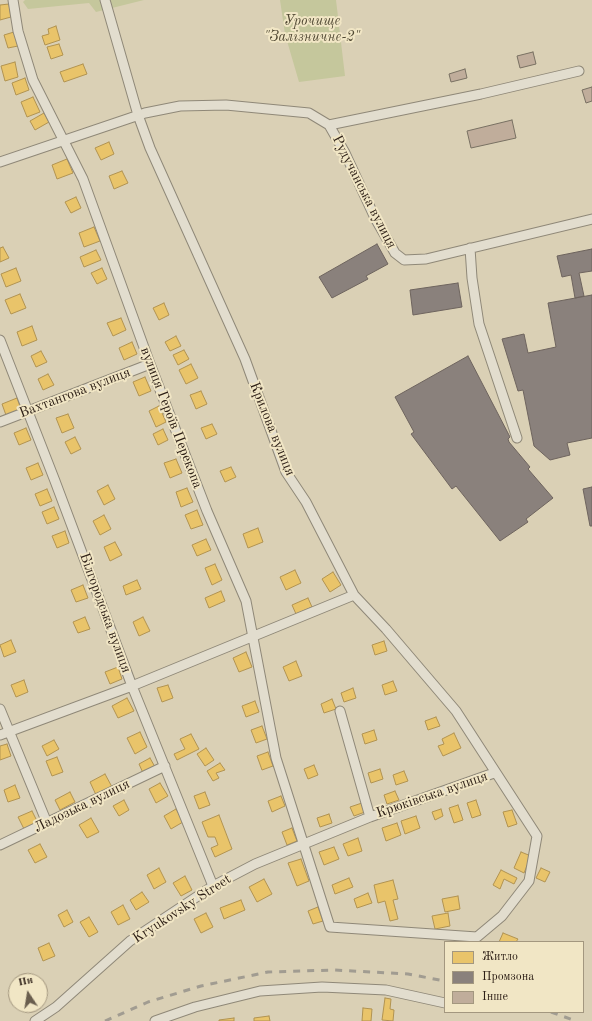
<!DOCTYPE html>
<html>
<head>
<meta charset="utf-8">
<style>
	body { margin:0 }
	#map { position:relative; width:592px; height:1021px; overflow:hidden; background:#dad0b5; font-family:"Old Standard TT",serif }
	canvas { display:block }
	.legend { position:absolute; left:444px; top:941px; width:140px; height:72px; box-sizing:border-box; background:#f1e6c5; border:1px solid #a3977f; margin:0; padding:5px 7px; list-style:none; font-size:12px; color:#2e2017 }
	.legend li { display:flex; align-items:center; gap:8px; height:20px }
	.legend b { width:20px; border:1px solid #a3977f }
	.north { position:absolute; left:8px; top:973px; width:40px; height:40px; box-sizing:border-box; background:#f1e6c5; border:1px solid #a3977f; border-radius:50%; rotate:348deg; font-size:11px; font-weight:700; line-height:16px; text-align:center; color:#2e2017 }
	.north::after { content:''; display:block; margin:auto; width:14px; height:18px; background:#6a5e4e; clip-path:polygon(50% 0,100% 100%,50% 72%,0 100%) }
</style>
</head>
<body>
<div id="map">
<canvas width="592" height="1021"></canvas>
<ul class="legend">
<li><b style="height:11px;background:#e9c46a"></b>Житло</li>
<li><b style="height:11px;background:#8a817c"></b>Промзона</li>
<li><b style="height:11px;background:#c0ad9b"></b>Інше</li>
</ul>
<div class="north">Пн</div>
</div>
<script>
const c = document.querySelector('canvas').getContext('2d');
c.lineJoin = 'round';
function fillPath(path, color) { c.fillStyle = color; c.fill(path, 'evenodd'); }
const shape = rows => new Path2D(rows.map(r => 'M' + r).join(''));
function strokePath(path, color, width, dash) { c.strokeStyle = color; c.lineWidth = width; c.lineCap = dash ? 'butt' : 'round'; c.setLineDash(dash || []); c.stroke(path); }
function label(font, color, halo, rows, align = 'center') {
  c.font = font + ' "Old Standard TT",serif'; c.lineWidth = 4; c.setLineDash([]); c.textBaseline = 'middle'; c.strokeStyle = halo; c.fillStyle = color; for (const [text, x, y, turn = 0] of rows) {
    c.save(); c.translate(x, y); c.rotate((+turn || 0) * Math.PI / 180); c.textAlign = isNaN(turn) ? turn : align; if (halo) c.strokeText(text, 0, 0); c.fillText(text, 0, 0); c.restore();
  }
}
fillPath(shape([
	[25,0,144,0,96,12,89,3,28,9,23,2],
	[280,0,336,0,345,76,299,82,285,34]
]), '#c5c79c');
const homes = shape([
	[9,4,11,17,0,20,0,5,9,4],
	[56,26,60,40,45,45,42,36,49,34,48,29,56,26],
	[14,32,18,46,8,48,4,35,14,32],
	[59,44,63,55,51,59,47,47,59,44],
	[15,62,18,77,5,81,1,66,15,62],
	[83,64,87,74,64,82,60,72,83,64],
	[25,78,29,90,16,95,12,83,25,78],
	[33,97,40,112,27,117,21,102,33,97],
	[44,113,49,122,35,130,30,121,44,113],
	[109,142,114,154,101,160,95,148,109,142],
	[67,159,73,173,57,179,52,165,67,159],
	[122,171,128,183,114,189,109,176,122,171],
	[76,197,81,208,71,213,65,202,76,197],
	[94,227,100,241,84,247,79,233,94,227],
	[3,247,9,258,0,262,0,248,3,247],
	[96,250,101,260,84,267,80,257,96,250],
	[16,268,21,281,6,287,1,274,16,268],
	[102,268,107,279,97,284,91,273,102,268],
	[20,294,26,308,11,314,5,300,20,294],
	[164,303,169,315,159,320,153,308,164,303],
	[121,318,126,330,113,336,107,323,121,318],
	[32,326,37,340,22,346,17,332,32,326],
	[176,336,181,346,170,351,165,342,176,336],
	[132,342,137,354,124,360,119,348,132,342],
	[184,350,189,359,178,365,173,355,184,350],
	[41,351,47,362,36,367,31,356,41,351],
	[191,364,198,378,186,384,179,370,191,364],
	[48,374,54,385,43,390,38,379,48,374],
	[145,377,151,391,139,396,133,382,145,377],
	[201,391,207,404,196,409,190,395,201,391],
	[17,398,22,412,7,418,2,404,17,398],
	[159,406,166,422,156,427,149,411,159,406],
	[68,414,74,428,62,433,56,418,68,414],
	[212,424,217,434,206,439,201,428,212,424],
	[26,428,31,440,19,445,14,433,26,428],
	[163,429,168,440,158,445,153,434,163,429],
	[75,437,81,449,71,454,65,442,75,437],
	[176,459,182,473,170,478,164,463,176,459],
	[38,463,43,475,31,480,26,468,38,463],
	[231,467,236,477,225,482,220,471,231,467],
	[108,485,115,499,104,505,97,491,108,485],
	[187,488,193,502,181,507,176,492,187,488],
	[47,489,52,501,40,506,35,494,47,489],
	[54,507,59,519,47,524,42,512,54,507],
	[197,510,203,525,191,529,185,515,197,510],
	[104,515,111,529,100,535,93,521,104,515],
	[258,528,263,542,248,548,243,534,258,528],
	[65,531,69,543,57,548,52,536,65,531],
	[206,539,211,550,197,556,192,545,206,539],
	[115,542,122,555,110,561,104,547,115,542],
	[215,564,222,580,212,585,205,568,215,564],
	[295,570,301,583,286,590,280,577,295,570],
	[333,572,341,585,330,592,322,579,333,572],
	[137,580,141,589,126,595,123,586,137,580],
	[83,585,88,598,76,602,71,590,83,585],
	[221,591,225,601,209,608,205,598,221,591],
	[308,598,312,607,296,614,292,605,308,598],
	[85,617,90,629,78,633,73,622,85,617],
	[143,617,150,631,139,636,133,622,143,617],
	[11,640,16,652,4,657,0,645,11,640],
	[384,641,387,651,375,655,372,645,384,641],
	[246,652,252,667,239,672,233,658,246,652],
	[296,661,302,676,289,681,283,667,296,661],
	[118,667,122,679,110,684,105,672,118,667],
	[24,680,28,692,16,697,11,685,24,680],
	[393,681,397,691,385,695,382,685,393,681],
	[168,685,173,698,162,702,157,688,168,685],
	[353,688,356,698,344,702,341,693,353,688],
	[127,698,134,711,118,718,112,706,127,698],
	[332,699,336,709,324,713,321,704,332,699],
	[255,701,259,712,246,717,242,706,255,701],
	[436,717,440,726,428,730,425,721,436,717],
	[262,726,267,739,256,743,251,730,262,726],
	[374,730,377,740,365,744,362,734,374,730],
	[140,732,147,747,135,754,127,738,140,732],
	[454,733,461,748,443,756,438,746,444,744,442,739,454,733],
	[191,734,199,749,177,760,174,754,185,749,180,739,191,734],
	[54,740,59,749,47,756,42,746,54,740],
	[7,744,11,756,0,760,0,746,7,744],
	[206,748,214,760,205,766,197,754,206,748],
	[268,752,273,766,262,770,257,756,268,752],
	[57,757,63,772,52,776,46,761,57,757],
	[150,758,155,767,143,773,139,764,150,758],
	[220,763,225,770,216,773,219,778,213,781,207,771,220,763],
	[314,765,318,775,308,779,304,769,314,765],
	[380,769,383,779,371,783,368,773,380,769],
	[404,771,408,781,396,785,393,775,404,771],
	[105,774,112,787,96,795,90,782,105,774],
	[160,783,168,796,156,803,149,789,160,783],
	[15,785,20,798,8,802,4,790,15,785],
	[395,791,399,800,387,804,384,795,395,791],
	[70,792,75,802,60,810,55,800,70,792],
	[205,792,210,805,199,809,194,796,205,792],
	[281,796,285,806,272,812,268,801,281,796],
	[124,800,129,810,119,816,113,806,124,800],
	[476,800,481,815,472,818,467,803,476,800],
	[362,803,365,812,354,816,350,807,362,803],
	[458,805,463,820,454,823,449,808,458,805],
	[176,809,183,822,171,829,164,816,176,809],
	[441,809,443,816,435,820,432,812,441,809],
	[512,810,517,824,508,827,503,812,512,810],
	[32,811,38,823,24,829,18,817,32,811],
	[329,814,332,823,320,827,317,818,329,814],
	[219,815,232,849,215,857,211,848,218,845,215,837,208,837,202,822,219,815],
	[416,816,420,828,405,834,401,821,416,816],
	[91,818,99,832,87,838,79,825,91,818],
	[397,823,401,835,386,841,382,828,397,823],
	[292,828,297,841,287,845,282,832,292,828],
	[358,838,362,851,348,856,343,844,358,838],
	[40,844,47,857,35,863,28,850,40,844],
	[334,847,339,859,324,865,319,852,334,847],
	[521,852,531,856,524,873,514,868,521,852],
	[301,859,309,881,297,886,288,863,301,859],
	[159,868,166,882,154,889,147,875,159,868],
	[541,868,550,872,545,882,536,878,541,868],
	[501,870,517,878,514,884,504,879,500,889,493,885,501,870],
	[185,876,192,890,181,896,173,883,185,876],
	[349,878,353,887,335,894,332,885,349,878],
	[264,879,272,894,257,902,249,887,264,879],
	[393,880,398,899,393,900,398,919,390,921,385,901,378,903,374,885,393,880],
	[142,892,149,902,136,910,130,900,142,892],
	[368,893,372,903,357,908,354,899,368,893],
	[458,896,460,909,445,912,442,899,458,896],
	[241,900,245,910,224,919,220,908,241,900],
	[123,905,130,919,118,925,111,912,123,905],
	[318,907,323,921,313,924,308,911,318,907],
	[67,910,73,922,64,927,58,915,67,910],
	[206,913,213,927,201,933,194,919,206,913],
	[448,913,450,926,435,929,432,916,448,913],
	[89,917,98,932,89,937,80,922,89,917],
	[503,933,518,939,516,942,499,942,503,933],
	[49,943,55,956,43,961,38,948,49,943],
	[385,998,391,999,390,1009,394,1010,393,1021,382,1020,385,998],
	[363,1008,372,1009,371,1021,362,1021,363,1008],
	[269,1016,270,1021,254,1021,254,1018,269,1016],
	[234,1018,234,1021,219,1021,219,1020,234,1018]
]);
fillPath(homes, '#e9c46a');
strokePath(homes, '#b19351', 1);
const industry = shape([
	[377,244,388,264,366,276,368,279,332,298,319,277,377,244],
	[592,249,592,271,579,273,584,296,575,298,571,275,562,277,557,256,592,249],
	[458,283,462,307,413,315,410,290,458,283],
	[592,295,592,438,567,443,570,455,550,460,534,446,523,390,518,391,502,339,524,334,528,353,556,347,548,303,592,295],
	[468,356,510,437,508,439,509,442,530,467,528,469,553,498,526,519,528,522,500,541,456,486,452,489,411,434,414,432,395,397,468,356],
	[592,487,592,526,590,526,583,489,592,487]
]);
fillPath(industry, '#8a817c');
strokePath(industry, '#6e645e', 1);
const building = shape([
	[533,52,536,64,520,68,517,56,533,52],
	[465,69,467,78,451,82,449,74,465,69],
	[592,87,592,101,586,103,582,90,592,87],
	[512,120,516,138,471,148,467,131,512,120]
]);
fillPath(building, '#c0ad9b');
strokePath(building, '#787062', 1);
const minor = shape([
	[13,0,18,31,33,80,83,179,150,364,207,511,246,601,276,758,330,927,477,937,502,916,529,881,537,836,456,711,386,629,354,595,306,502,286,472,245,359,150,148,138,115,105,0],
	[329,125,481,94,579,71],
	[0,162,145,113,180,106,226,105,309,113,329,125,345,153,375,218,395,253,404,260,426,259,592,219],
	[470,248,472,278,479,324,517,438],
	[0,340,55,481,132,686,213,886],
	[0,422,150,364],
	[0,709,47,823],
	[340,711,370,817],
	[0,735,132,686,354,595],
	[0,845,165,766],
	[35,1021,56,1007,130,941,213,886,255,864,370,817,494,773],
	[155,1021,195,1007,260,991,322,987,386,990,445,1003]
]);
strokePath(minor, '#8f8878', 11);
strokePath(minor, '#e2ddce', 9);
strokePath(shape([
	[551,1012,576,1021],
	[105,1021,148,1002,201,986,268,972,335,970,408,974,445,981]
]), '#a19c91', 3, [7, 7]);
label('italic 14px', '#504833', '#f1e6c5', [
	["Урочище",312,21],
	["\"Залізничне-2\"",312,37]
]);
label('14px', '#2e2017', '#f1e6c5', [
	["Рудучанська вулиця",364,192,63],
	["Вахтангова вулиця",75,393,-21],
	["вулиця Героїв Перекопа",171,418,69],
	["Крилова вулиця",272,429,68],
	["Білгородська вулиця",105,613,70],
	["Крюківська вулиця",432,795,-19],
	["Ладозька вулиця",82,806,-26],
	["Kryukovsky Street",182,909,-33]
]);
</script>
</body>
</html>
